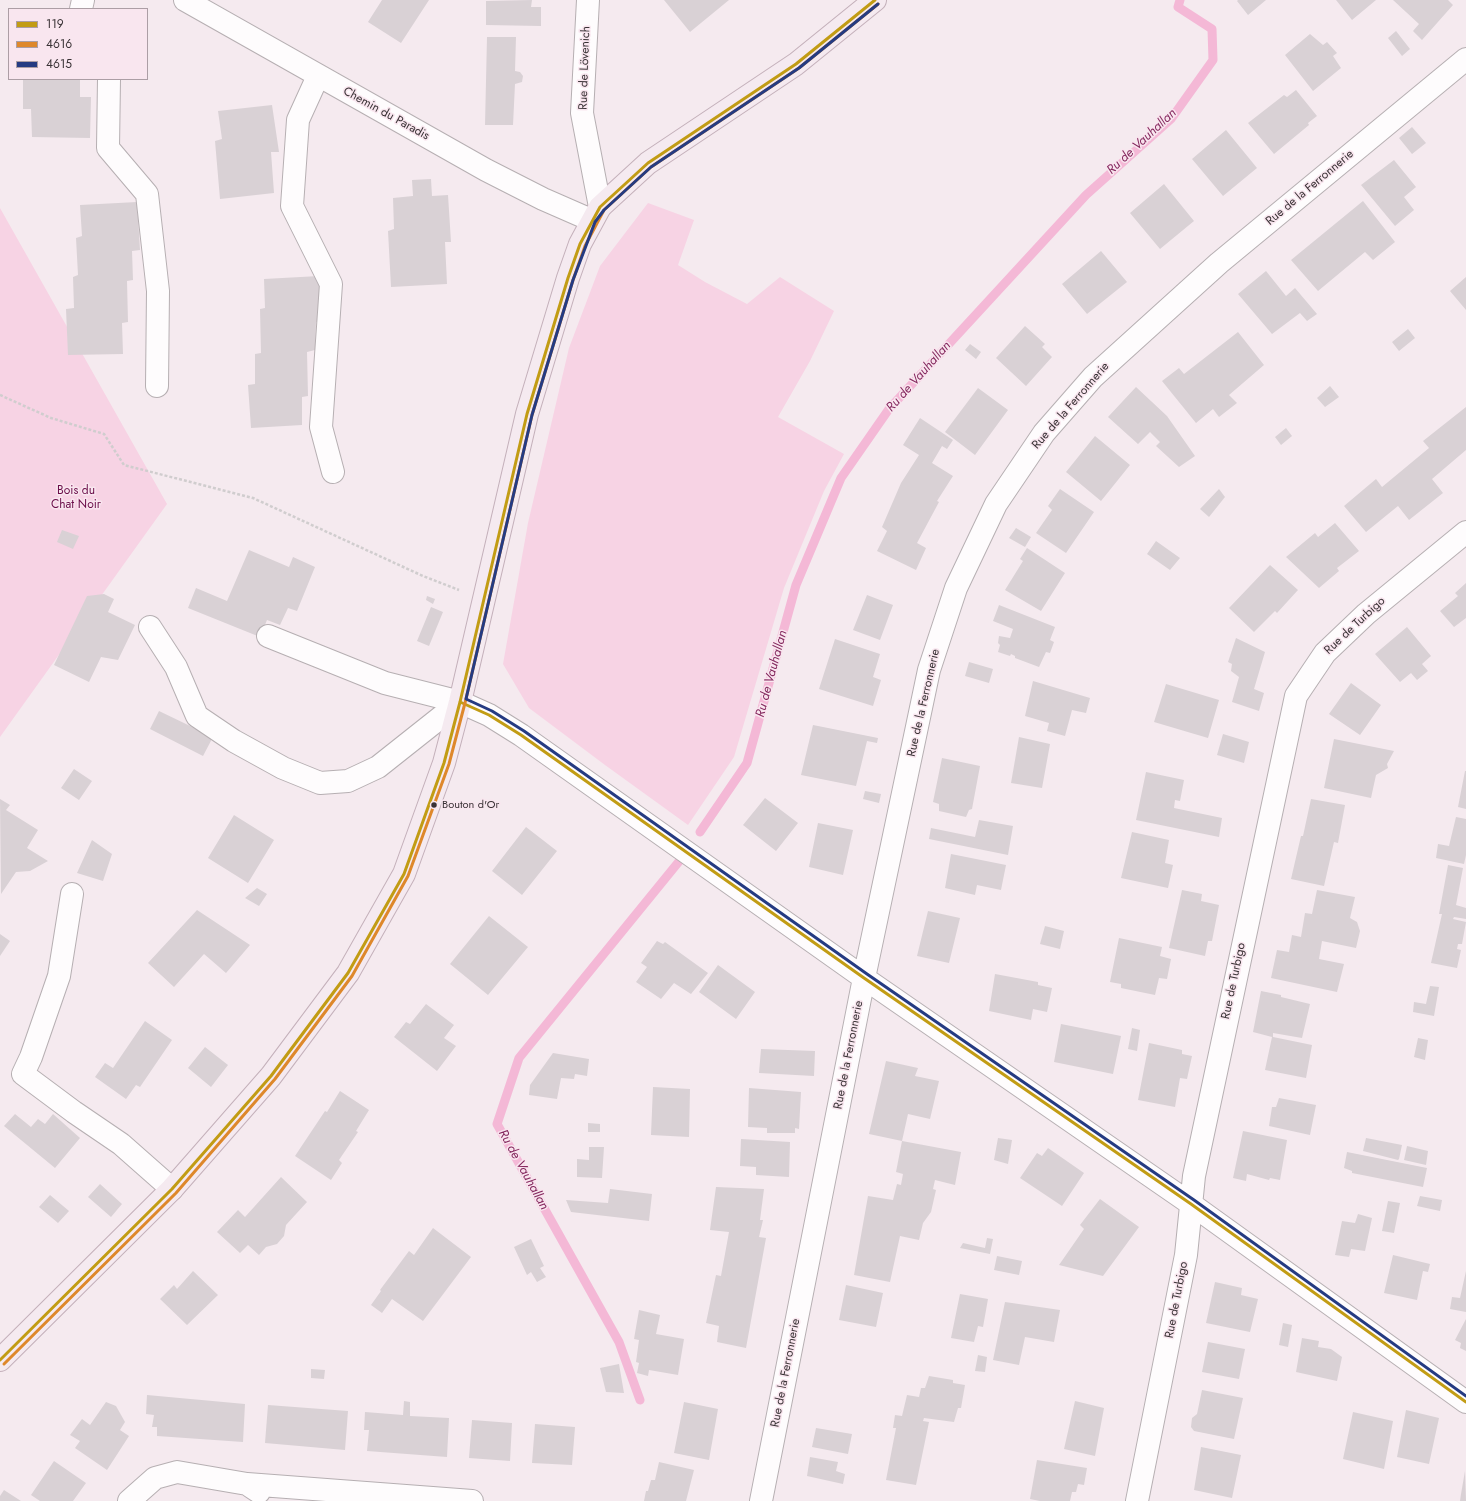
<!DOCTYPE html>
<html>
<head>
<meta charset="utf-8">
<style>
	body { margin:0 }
	#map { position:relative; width:1466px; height:1501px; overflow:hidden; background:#f5eaef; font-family:Jost,sans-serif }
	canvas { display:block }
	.legend { position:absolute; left:8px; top:8px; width:140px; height:72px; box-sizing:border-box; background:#f9e6ef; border:1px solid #ac9ea5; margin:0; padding:5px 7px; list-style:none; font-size:12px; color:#393235 }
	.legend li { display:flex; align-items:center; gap:8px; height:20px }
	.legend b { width:20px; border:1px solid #ac9ea5 }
</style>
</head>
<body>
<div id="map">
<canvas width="1466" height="1501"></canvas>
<ul class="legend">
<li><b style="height:5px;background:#c29c14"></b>119</li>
<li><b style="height:5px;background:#de882b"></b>4616</li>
<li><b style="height:5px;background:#253b82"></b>4615</li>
</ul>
</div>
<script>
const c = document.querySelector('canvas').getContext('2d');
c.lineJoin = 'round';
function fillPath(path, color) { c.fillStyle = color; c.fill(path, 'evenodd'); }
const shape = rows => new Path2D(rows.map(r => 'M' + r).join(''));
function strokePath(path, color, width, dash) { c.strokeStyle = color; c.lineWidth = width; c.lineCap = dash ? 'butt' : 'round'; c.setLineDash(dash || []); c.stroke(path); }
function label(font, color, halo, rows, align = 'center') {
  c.font = font + ' Jost,sans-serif'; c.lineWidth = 3; c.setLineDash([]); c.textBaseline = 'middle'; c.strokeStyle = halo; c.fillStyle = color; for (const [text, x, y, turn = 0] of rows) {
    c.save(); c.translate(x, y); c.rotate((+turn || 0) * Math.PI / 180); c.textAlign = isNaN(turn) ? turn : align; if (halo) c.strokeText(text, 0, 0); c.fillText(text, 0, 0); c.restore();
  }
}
fillPath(shape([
	[648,203,694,220,678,265,705,282,747,304,780,277,834,311,810,361,778,417,844,454,824,491,784,588,734,757,688,825,605,765,529,708,503,664,528,523,569,348,600,266],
	[0,208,167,504,0,737]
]), '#f7d3e4');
strokePath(shape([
	[700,832,747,763,796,585,841,478,889,409,1086,195,1171,119,1213,60,1212,29,1178,7,1180,0],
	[640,1400,619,1342,497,1124,519,1058,681,859]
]), '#f4b8d6', 9);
fillPath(shape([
	[382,0,429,0,401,43,368,22],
	[532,0,531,7,541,7,541,26,486,25,486,1],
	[664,0,729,0,690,32],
	[1238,0,1266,0,1248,15,1237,1],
	[1336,0,1376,0,1352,20],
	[1393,0,1448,0,1453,5,1422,40,1413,31,1419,24],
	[1396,31,1410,49,1402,56,1388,38],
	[1310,34,1323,45,1327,42,1337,53,1333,56,1341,68,1313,91,1285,55],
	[487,37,516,37,515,71,520,72,523,76,522,82,515,84,513,125,485,125],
	[23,79,80,79,80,97,91,97,90,138,32,137,31,109,23,109],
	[1296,90,1317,116,1308,123,1309,125,1274,154,1248,123,1284,95,1287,97],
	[272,105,279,152,271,152,274,193,220,199,215,141,222,139,218,111],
	[1412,127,1426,143,1412,154,1399,138],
	[1226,130,1257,168,1223,196,1192,159],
	[1394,160,1416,187,1404,197,1414,210,1395,226,1361,185],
	[431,179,432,196,448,195,451,242,445,242,447,284,391,287,388,231,394,229,393,198,413,196,412,180],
	[1164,184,1194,221,1160,249,1130,213],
	[1363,201,1395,242,1373,260,1365,252,1318,291,1291,260],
	[137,202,140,250,132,251,133,280,127,281,128,322,122,323,123,354,68,355,66,309,74,308,73,277,78,275,76,238,82,236,80,205],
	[1101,251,1127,282,1087,314,1062,284],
	[1266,271,1286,296,1295,288,1317,314,1307,321,1300,313,1272,334,1238,294],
	[319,276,323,322,316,322,315,350,307,352,308,396,302,397,302,425,251,428,248,385,255,384,255,354,261,353,260,309,265,308,264,279],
	[1466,277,1466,310,1450,291],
	[1025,326,1045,344,1042,347,1052,357,1026,386,996,358],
	[1408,329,1415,338,1399,351,1392,342],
	[1238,332,1264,365,1229,395,1237,403,1219,417,1213,409,1196,423,1162,381,1179,368,1184,374],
	[970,344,981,352,976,359,965,350],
	[1330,386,1339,397,1325,407,1317,398],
	[1136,387,1167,416,1195,456,1179,467,1156,446,1160,442,1150,432,1138,444,1108,417],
	[978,388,1008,410,975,455,945,432],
	[1466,407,1466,450,1432,479,1443,493,1409,520,1398,506,1366,532,1344,506,1376,479,1382,487,1429,448,1423,441],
	[920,418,953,440,947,449,942,446,932,463,953,476,937,501,939,502,917,543,926,548,916,570,877,551,887,531,882,527,901,483,919,455,903,445],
	[1286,428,1292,436,1281,445,1275,437],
	[1095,436,1130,465,1101,501,1066,472],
	[1060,489,1094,512,1066,553,1036,533,1052,510,1048,506],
	[1219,489,1225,497,1209,517,1200,509],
	[1335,523,1359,551,1337,568,1339,571,1319,588,1286,557,1315,533,1318,537],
	[1016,528,1031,537,1025,547,1009,538],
	[62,530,79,536,73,549,57,542],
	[1156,541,1180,558,1170,570,1147,554],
	[1027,548,1065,573,1041,611,1005,590,1023,561,1020,559],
	[249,550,289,567,293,557,315,567,297,611,288,608,280,625,267,620,260,637,188,608,196,588,227,601],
	[1270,565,1298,590,1277,613,1275,611,1254,632,1229,608],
	[1466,583,1466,618,1454,627,1440,611,1458,596,1455,593],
	[104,594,114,599,108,612,135,625,118,660,101,657,89,682,54,665,87,596],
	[867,595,893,605,880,640,853,630],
	[427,596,435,599,433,604,426,600],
	[999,605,1055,627,1050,640,1054,642,1050,653,1046,652,1039,667,1015,658,1015,656,1011,654,1010,656,998,652,1000,645,998,643,999,636,1010,638,1013,629,993,621],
	[431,607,443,612,429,646,417,641],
	[1407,627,1431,656,1422,664,1428,671,1417,680,1411,673,1400,682,1375,654],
	[1236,638,1265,652,1254,689,1264,693,1259,711,1232,702,1239,677,1231,671,1232,664,1228,662],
	[835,639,880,654,873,677,881,680,873,706,819,689],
	[969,662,993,669,989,683,965,676],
	[1033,681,1090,698,1086,713,1072,710,1065,736,1047,731,1049,723,1025,716],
	[1351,683,1381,705,1360,735,1329,714],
	[1166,684,1219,700,1208,738,1154,722],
	[159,711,213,737,203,756,150,729],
	[813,725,878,738,877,743,867,741,856,786,801,775],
	[1223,734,1249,742,1244,763,1217,755],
	[1019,737,1050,744,1042,788,1011,783],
	[1334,739,1394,751,1387,764,1388,768,1376,775,1371,798,1324,788],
	[942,758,980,766,972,809,969,810,966,817,939,811,939,804,933,802],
	[74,769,92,781,79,800,61,788],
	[1465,771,1466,771,1466,809,1458,807],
	[1146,772,1184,780,1180,801,1175,800,1174,808,1222,818,1219,837,1136,820],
	[865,791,881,794,879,803,863,799],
	[765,798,798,823,776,851,743,825],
	[0,799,10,805,6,810,38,830,27,848,48,861,30,871,16,872,1,894],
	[1311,799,1345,805,1338,843,1334,842,1324,886,1291,879,1301,836,1303,836],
	[234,815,274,840,248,883,208,858],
	[1456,817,1466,819,1466,855,1464,864,1436,858,1438,844,1449,846],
	[979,820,1013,826,1008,855,929,839,931,828,975,837],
	[818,823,853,830,843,875,809,867],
	[526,827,557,851,522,895,492,871],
	[1132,832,1169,840,1165,863,1173,865,1168,888,1121,878],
	[92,840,112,854,103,881,77,873],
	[951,854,1006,865,1001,890,977,885,975,895,945,888],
	[1448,865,1463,868,1456,905,1466,908,1466,919,1454,917,1453,919,1466,922,1462,944,1458,944,1457,949,1461,950,1457,968,1431,963,1442,914,1439,914],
	[257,888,267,894,259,906,245,898],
	[1182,890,1202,894,1201,901,1219,905,1212,941,1208,941,1205,956,1169,948],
	[1317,890,1355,897,1350,918,1357,922,1360,931,1356,948,1322,941,1319,959,1344,964,1337,992,1271,978,1277,950,1289,952,1292,935,1301,937,1305,913,1312,914],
	[197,910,250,945,226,973,204,954,174,987,148,963],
	[928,911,960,918,949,963,917,956],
	[489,916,528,947,488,995,450,964],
	[1045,926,1064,931,1060,949,1040,944],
	[0,934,10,941,0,956],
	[1119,938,1162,947,1160,956,1171,959,1167,979,1159,978,1155,995,1121,988,1121,984,1110,982],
	[657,941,663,944,665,942,708,973,691,994,674,983,661,999,636,982,647,967,641,963],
	[718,965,755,992,736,1019,699,992],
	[995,974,1038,982,1038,985,1052,988,1047,1012,1033,1009,1031,1020,989,1011],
	[1430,986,1439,987,1434,1016,1413,1012,1414,1002,1426,1004],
	[1261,991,1281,995,1281,997,1310,1004,1302,1038,1273,1033,1273,1037,1312,1045,1306,1078,1265,1070,1272,1037,1253,1032],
	[426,1004,454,1025,444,1038,456,1046,437,1071,394,1037,406,1022,410,1024],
	[145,1021,172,1040,140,1087,136,1085,126,1099,95,1077,105,1063,113,1068],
	[1061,1024,1121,1036,1113,1074,1054,1062],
	[1132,1028,1140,1030,1137,1051,1128,1049],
	[1418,1038,1428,1040,1425,1060,1414,1057],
	[1149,1043,1182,1050,1182,1054,1192,1056,1187,1079,1180,1078,1175,1107,1138,1100],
	[205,1047,228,1065,211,1087,188,1068],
	[761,1049,815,1051,814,1076,759,1073],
	[553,1053,589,1059,587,1076,575,1074,574,1079,561,1078,557,1099,529,1095,530,1085],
	[886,1061,918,1068,915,1076,939,1081,930,1119,908,1114,902,1141,961,1152,955,1185,935,1180,933,1189,936,1190,931,1212,923,1223,919,1240,900,1236,890,1282,854,1275,868,1196,893,1200,897,1184,901,1185,903,1174,896,1172,902,1141,869,1134],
	[653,1087,690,1089,689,1137,651,1135],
	[749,1088,801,1092,799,1129,795,1128,795,1133,767,1133,767,1128,748,1127],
	[340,1091,369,1110,356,1131,358,1132,339,1160,342,1163,331,1180,295,1156,325,1111,327,1112],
	[1279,1098,1316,1105,1310,1135,1269,1126,1272,1107,1276,1107],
	[15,1114,31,1127,38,1119,45,1124,53,1114,80,1138,55,1168,4,1126],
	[588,1123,600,1124,600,1132,588,1132],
	[1243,1131,1287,1140,1280,1180,1270,1178,1269,1180,1247,1174,1246,1181,1233,1178],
	[998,1138,1012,1140,1008,1164,994,1160],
	[1366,1138,1402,1145,1399,1159,1398,1160,1363,1151],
	[741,1139,790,1142,789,1177,756,1175,756,1167,740,1166],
	[1407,1146,1428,1151,1426,1165,1404,1160],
	[589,1147,604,1147,602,1178,577,1177,577,1159,589,1160],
	[1048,1148,1084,1173,1062,1206,1020,1178,1037,1153,1042,1156],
	[1347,1152,1427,1168,1423,1187,1352,1173,1352,1171,1344,1168],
	[281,1177,307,1202,286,1225,284,1236,277,1244,266,1247,259,1255,248,1245,240,1253,217,1232,238,1210,245,1217],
	[100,1184,122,1204,111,1217,88,1197],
	[716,1187,764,1189,760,1220,763,1220,759,1237,766,1238,746,1348,717,1342,719,1326,706,1323,716,1275,721,1276,729,1232,710,1230],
	[610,1189,652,1194,649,1221,571,1212,566,1200,608,1203],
	[50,1195,69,1211,58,1223,39,1207],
	[1420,1196,1442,1200,1440,1211,1417,1206],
	[1100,1199,1139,1227,1103,1276,1059,1265,1084,1229,1080,1225],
	[1388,1201,1400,1203,1394,1233,1382,1231],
	[1358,1214,1372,1218,1365,1251,1351,1249,1349,1257,1335,1255,1342,1221,1355,1223],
	[433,1228,471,1257,423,1321,392,1299,382,1313,371,1305,381,1291,380,1290,409,1251,414,1255],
	[987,1238,993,1239,990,1254,960,1248,963,1243,985,1248],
	[531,1239,544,1266,540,1268,546,1277,537,1282,531,1272,527,1275,514,1247],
	[1393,1255,1430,1264,1428,1272,1423,1271,1417,1300,1384,1293],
	[997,1256,1022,1261,1019,1275,994,1270],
	[193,1271,218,1295,187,1325,160,1299,174,1285,177,1289],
	[1466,1271,1466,1312,1450,1309,1452,1297,1460,1298],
	[1215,1282,1242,1288,1241,1295,1258,1299,1250,1332,1206,1323],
	[846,1285,883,1293,876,1327,839,1320],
	[960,1294,988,1299,983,1327,978,1326,974,1342,951,1338],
	[1005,1302,1060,1310,1054,1342,1025,1337,1019,1365,993,1360],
	[639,1310,660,1315,656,1334,684,1339,678,1375,649,1370,648,1376,637,1373,639,1363,636,1362,639,1340,634,1339],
	[1466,1319,1466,1351,1460,1348,1461,1343,1455,1340],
	[1283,1323,1292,1325,1288,1347,1279,1345],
	[1302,1338,1319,1341,1318,1347,1331,1349,1342,1357,1337,1381,1296,1372],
	[1208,1342,1245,1349,1239,1379,1202,1372],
	[978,1355,987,1357,985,1372,975,1371],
	[619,1364,624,1393,606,1392,600,1368],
	[311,1369,325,1370,324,1379,311,1378],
	[929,1376,953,1380,953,1383,965,1385,961,1408,958,1408,954,1422,924,1418,923,1421,929,1422,916,1485,886,1480,896,1428,893,1428,895,1415,902,1416,907,1395,919,1397,921,1388,925,1388],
	[1202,1390,1243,1398,1234,1439,1194,1431,1191,1427,1192,1418,1197,1414],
	[147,1395,245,1404,243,1442,157,1436,157,1427,152,1427,154,1415,146,1414],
	[404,1401,410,1402,410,1416,449,1418,447,1457,367,1451,369,1430,364,1430,365,1412,403,1415],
	[1075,1401,1104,1408,1095,1456,1064,1449],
	[106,1402,116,1406,125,1422,120,1430,129,1436,107,1470,75,1448,80,1441,70,1435,82,1419,90,1425],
	[684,1402,718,1409,709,1460,674,1453],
	[268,1405,348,1411,345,1450,265,1443],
	[1406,1410,1439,1418,1429,1464,1397,1457],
	[1353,1412,1393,1421,1384,1469,1343,1459],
	[472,1420,512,1423,510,1461,469,1458],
	[535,1424,575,1427,572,1465,532,1463],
	[816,1428,852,1434,848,1454,812,1447],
	[1201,1447,1241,1455,1232,1498,1194,1490],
	[810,1457,838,1462,836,1471,845,1474,843,1484,807,1476],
	[1037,1460,1087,1468,1084,1485,1078,1484,1076,1492,1072,1492,1070,1501,1040,1501,1030,1499],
	[54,1461,86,1483,73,1501,40,1501,31,1495],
	[659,1462,694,1470,686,1501,644,1501,646,1491,648,1491,651,1480,655,1480],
	[1465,1471,1466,1501,1460,1501,1461,1494],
	[4,1490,21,1501,0,1501,0,1496]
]), '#d9d1d5');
const minor = shape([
	[185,0,486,170,543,199,591,220],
	[588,0,582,113,600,207],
	[81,9,83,0],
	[318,76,298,120,292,206,331,284,321,427,333,472],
	[109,79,108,148,147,194,158,291,157,386],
	[150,627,176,667,197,716,234,741,283,768,320,783,348,781,378,767,460,702],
	[268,636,385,683,460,702,489,715,521,735,864,978,1191,1204,1466,1402],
	[72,894,59,976,31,1057,23,1074,74,1112,121,1144,172,1189],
	[247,1484,472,1501],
	[129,1501,155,1478,177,1472,247,1484,259,1492],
	[761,1501,864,978,929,670,956,588,996,504,1044,433,1093,377,1219,263,1466,59],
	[1137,1501,1186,1255,1194,1176,1296,696,1325,653,1366,614,1466,532]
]);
const major = shape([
	[0,1360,172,1189,271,1076,348,973,404,874,444,763,460,702,527,414,568,278,580,244,600,207,648,163,796,64,875,0]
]);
strokePath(minor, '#b6afb2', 24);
strokePath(major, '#c4b0ba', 24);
strokePath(shape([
	[0,395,51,418,104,434,124,465,253,498,423,576,459,590]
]), '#d0cdce', 2.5, [3, 2]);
strokePath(minor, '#fefcfd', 22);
strokePath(major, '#f5eaf0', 22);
strokePath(shape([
	[460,702,489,715,521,735,864,978,1191,1204,1466,1402],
	[0,1360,172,1189,271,1076,348,973,404,874,444,763,460,702,527,414,568,278,580,244,600,207,648,163,796,64,875,0]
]), '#c29c14', 3);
strokePath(shape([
	[4,1364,176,1193,275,1079,352,976,408,876,449,764,465,703,532,415,573,280,585,246,604,210,651,167,799,68,878,4]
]), '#de882b', 3);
strokePath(shape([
	[878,4,799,68,651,167,604,210,595,222,573,280,532,415,466,699,492,711,524,731,867,974,1194,1200,1466,1396]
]), '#253b82', 3);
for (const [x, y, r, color] of [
	[434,805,3.5,"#393235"]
]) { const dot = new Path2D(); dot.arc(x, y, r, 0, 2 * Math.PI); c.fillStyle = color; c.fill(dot); strokePath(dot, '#f9e6ef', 1.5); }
label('11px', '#393235', '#f9e6ef', [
	["Bouton d'Or",442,805]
], 'left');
label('12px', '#393235', '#f9e6ef', [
	["Rue de Lövenich",585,68,-88],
	["Chemin du Paradis",386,114,29],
	["Rue de la Ferronnerie",1310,188,-40],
	["Rue de la Ferronnerie",1071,406,-49],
	["Rue de Turbigo",1355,626,-43],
	["Rue de la Ferronnerie",924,703,-77],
	["Rue de Turbigo",1234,981,-78],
	["Rue de la Ferronnerie",849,1055,-79],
	["Rue de Turbigo",1177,1300,-79],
	["Rue de la Ferronnerie",786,1373,-79]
]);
label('12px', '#6a0c48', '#f9e6ef', [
	["Bois du",76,491],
	["Chat Noir",76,505]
]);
label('italic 13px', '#85295f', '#f9e6ef', [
	["Ru de Vauhallan",1142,142,-43],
	["Ru de Vauhallan",919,377,-48],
	["Ru de Vauhallan",772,674,-75],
	["Ru de Vauhallan",523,1170,61]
]);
</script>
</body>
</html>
